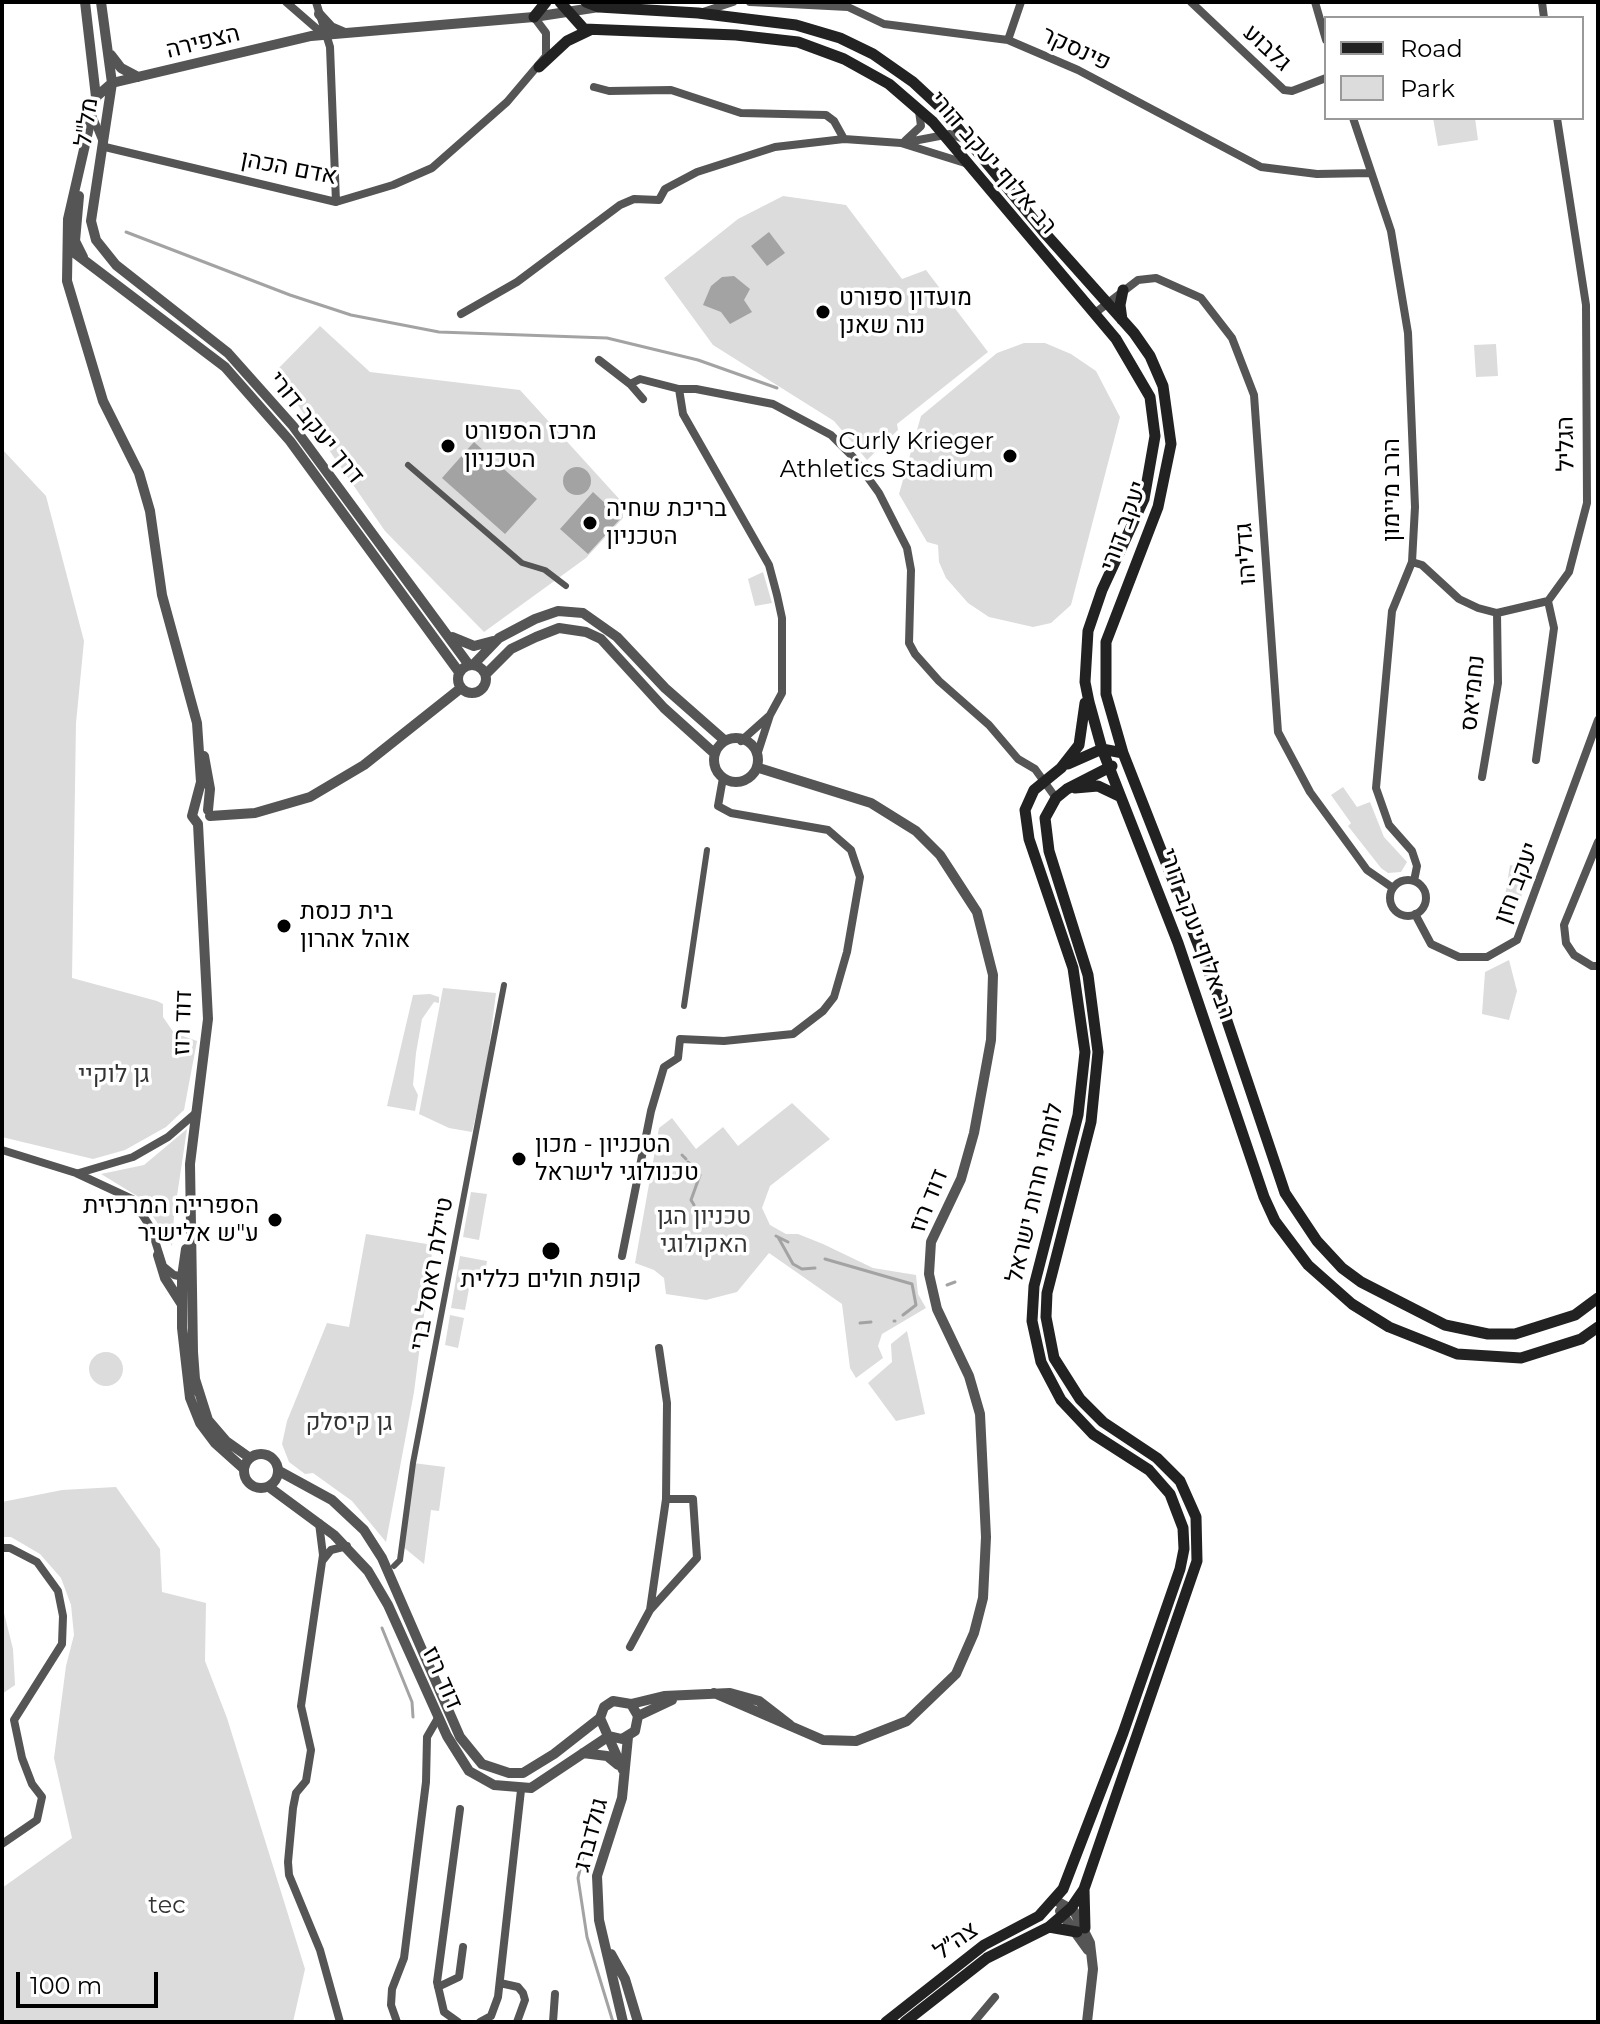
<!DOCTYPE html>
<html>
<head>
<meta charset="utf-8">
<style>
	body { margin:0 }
	#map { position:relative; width:1600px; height:2024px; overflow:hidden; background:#fff; font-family:Montserrat,sans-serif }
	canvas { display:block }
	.frame { position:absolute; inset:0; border:4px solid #000; pointer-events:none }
	.legend { position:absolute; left:1324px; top:16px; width:260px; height:104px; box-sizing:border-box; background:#fff; border:2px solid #999; margin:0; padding:10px 14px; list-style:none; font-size:24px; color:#000 }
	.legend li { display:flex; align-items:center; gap:16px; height:40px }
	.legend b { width:40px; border:2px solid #999 }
	.scale { position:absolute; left:16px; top:1972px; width:142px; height:36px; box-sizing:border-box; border:4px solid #000; border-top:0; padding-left:10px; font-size:24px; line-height:28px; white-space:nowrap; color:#000; -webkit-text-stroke:6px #fff; paint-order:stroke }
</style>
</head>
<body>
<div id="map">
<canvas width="1600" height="2024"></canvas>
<div class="frame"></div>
<ul class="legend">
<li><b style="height:10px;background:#222"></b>Road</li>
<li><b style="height:22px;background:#dcdcdc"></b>Park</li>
</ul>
<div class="scale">100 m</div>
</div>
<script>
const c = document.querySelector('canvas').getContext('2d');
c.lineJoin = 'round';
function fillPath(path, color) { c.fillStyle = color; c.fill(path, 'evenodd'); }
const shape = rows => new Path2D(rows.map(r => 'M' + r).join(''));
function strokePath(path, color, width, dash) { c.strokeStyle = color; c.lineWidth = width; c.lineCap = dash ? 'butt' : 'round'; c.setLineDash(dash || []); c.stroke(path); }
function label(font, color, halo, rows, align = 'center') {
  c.font = font + ' Montserrat,Heebo,sans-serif'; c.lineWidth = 7; c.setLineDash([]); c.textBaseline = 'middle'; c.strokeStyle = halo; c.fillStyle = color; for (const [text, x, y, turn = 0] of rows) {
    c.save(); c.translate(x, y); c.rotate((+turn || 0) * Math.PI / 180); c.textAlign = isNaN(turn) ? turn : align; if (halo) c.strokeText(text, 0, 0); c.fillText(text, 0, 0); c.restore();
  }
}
fillPath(shape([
	[1433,118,1475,118,1478,140,1438,146],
	[783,196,846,205,902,279,926,270,988,352,897,424,898,430,867,460,834,421,713,345,664,278,738,219],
	[320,326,370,372,520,390,622,502,623,518,586,558,484,632,385,531,275,372],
	[1024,343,1045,343,1071,354,1096,371,1120,417,1071,605,1051,623,1033,627,989,617,968,603,946,578,939,562,938,545,927,542,899,494,921,416,997,353],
	[1496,344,1498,376,1476,377,1474,345],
	[2,449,46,496,84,641,76,723,72,978,157,1001,163,1004,163,1017,174,1033,197,1041,184,1110,166,1127,125,1150,93,1159,2,1137],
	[763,572,772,603,755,606,748,579],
	[1343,787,1357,807,1370,802,1384,837,1407,862,1401,872,1388,873,1381,868,1348,826,1351,823,1331,795],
	[1510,865,1526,868,1521,899,1505,897],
	[1509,960,1517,991,1509,1020,1482,1014,1485,972],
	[443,988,496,993,486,1071,472,1132,449,1128,419,1114],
	[430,994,439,997,439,1003,434,1002,422,1019,416,1053,413,1085,418,1095,415,1111,387,1106,413,995],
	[792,1103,830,1139,770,1186,762,1208,770,1225,786,1234,798,1234,823,1244,873,1268,916,1275,918,1294,926,1308,882,1334,878,1346,883,1358,856,1378,850,1368,842,1304,769,1253,737,1292,706,1300,666,1294,664,1278,654,1270,635,1263,659,1128,672,1118,696,1149,723,1127,738,1146],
	[187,1129,174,1216,172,1246,142,1199,101,1174,144,1165],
	[471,1192,487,1194,479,1240,463,1237],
	[366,1234,433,1245,414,1392,386,1542,352,1501,313,1473,305,1474,289,1462,282,1444,287,1421,327,1323,349,1327],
	[460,1256,487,1261,484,1280,471,1278,465,1310,451,1308],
	[450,1315,464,1318,458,1348,445,1345],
	[907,1331,925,1414,896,1421,868,1383,892,1362,891,1344],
	'89 1369a17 17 0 1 1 34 0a17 17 0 1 1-34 0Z',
	[413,1463,445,1467,439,1511,431,1510,424,1564,402,1546],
	[116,1487,160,1549,162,1592,206,1603,205,1661,227,1718,305,1969,293,2022,2,2022,2,1888,72,1838,54,1758,66,1666,74,1635,71,1605,61,1578,40,1554,11,1537,2,1537,2,1502,62,1490],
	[2,1605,13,1649,15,1685,2,1694]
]), '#dcdcdc');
fillPath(shape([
	[769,232,785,253,767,266,751,246],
	[734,276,750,289,744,300,752,312,730,324,721,312,703,305,711,286,722,277],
	[474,442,537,499,505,534,442,478],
	'563 481a14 14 0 1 1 28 0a14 14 0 1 1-28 0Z',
	[593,492,621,518,588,554,560,529]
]), '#a3a3a3');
strokePath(shape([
	[126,232,290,295,351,315,439,332,607,338,698,360,777,388],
	[682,1155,686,1159],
	[688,1162,692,1166],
	[693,1167,700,1175,691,1200,694,1205],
	[704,1213,723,1220],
	[776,1236,788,1242],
	[778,1237,793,1264,802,1269,815,1268],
	[825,1259,912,1284,916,1305,903,1315],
	[947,1285,955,1282],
	[894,1321,895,1321],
	[860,1323,871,1322],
	[382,1628,412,1702,413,1717],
	[585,1849,578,1878,587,1937,613,2022]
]), '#a3a3a3', 3);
strokePath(shape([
	[408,465,522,563,545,570,566,586],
	[684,1006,707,850],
	[394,1566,400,1560,413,1463,504,985]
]), '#555', 6);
strokePath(shape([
	[286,2,324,35],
	[316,2,330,47,336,202],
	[750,2,848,7,884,24,1008,40,1078,70,1261,167,1317,174,1371,173],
	[1191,2,1284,90,1292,91,1326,78],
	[1315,2,1326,40],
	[1542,2,1544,18],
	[700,13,733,2],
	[1008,40,1021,2],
	[594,87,609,91,671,90,741,113,826,115,834,121,844,139],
	[1353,118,1391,231,1408,333,1415,507,1412,562,1392,611,1376,788,1389,825,1412,851,1417,866,1414,881],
	[94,120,105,147,336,202,393,185,432,168,507,102,546,56,546,33,534,17],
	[905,141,921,126,919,111],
	[908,142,950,134,964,139],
	[1095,313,1138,280,1156,278,1201,298,1232,338,1254,395,1278,732,1310,792,1354,852,1367,870,1393,888],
	[461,314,517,282,620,205,634,199,659,200,665,189,697,172,775,147,844,139,901,143,965,163],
	[599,360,630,384],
	[643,399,630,384,640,379,679,389],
	[1412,562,1422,565,1459,599,1478,608,1497,613,1548,601],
	[741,741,769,716],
	[758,752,770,715,782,693,782,618,777,595,769,565,683,414,679,389,696,389,773,404,831,435,853,457,879,493,907,548,911,570,909,643,915,654,939,681,989,725,1018,759,1035,769,1056,798],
	[1536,760,1554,628,1548,601,1569,572,1587,503,1586,305,1557,118],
	[1482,777,1498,683,1497,613],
	[1598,842,1564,925,1566,943,1574,955,1592,966,1598,966],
	'1390 898a18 18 0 1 1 36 0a18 18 0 1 1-36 0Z',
	[1415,914,1431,944,1459,957,1487,957,1517,940,1598,720],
	[2,1150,76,1173,132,1199,151,1228,163,1266,174,1275,188,1278],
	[79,1173,133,1157,168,1137,197,1112],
	[622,1256,651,1111,664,1067,678,1058,680,1039,724,1041,793,1034,823,1011,834,997,847,952,860,877,851,850,828,830,731,813,718,806,723,778],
	[319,1523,323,1555,301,1706,311,1750,306,1781,296,1793,293,1808,288,1862,289,1875,320,1950,340,2022],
	[2,1548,10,1548,37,1562,58,1591,63,1616,62,1644,14,1720,22,1758,32,1784,42,1797,37,1820,2,1844],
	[323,1560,331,1550,347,1546],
	[650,1610,666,1499,667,1403,659,1348],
	[630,1647,650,1610,697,1558,693,1499,666,1499],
	[500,1983,518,1987,523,1993,525,2000,517,2022],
	[438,1987,459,1977,463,1947],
	[397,2022,391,2005,392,1989,404,1958,426,1782,427,1737,438,1718],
	[458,2022,444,2012,437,1982,460,1809],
	[480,2022,491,2016,498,1997,521,1790],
	[553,2022,555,1994],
	[974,2022,995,1997]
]), '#555', 8);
strokePath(shape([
	[85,2,96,97,68,219,67,281,103,401,139,473,150,511,162,595,197,723,201,782,192,816,198,824],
	[101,2,112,83,91,221,96,240,116,265,228,353,293,426,469,665],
	[319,14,331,27,345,33],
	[111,55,121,68,138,77],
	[96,97,112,83,311,36,534,17,599,7],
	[79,196,75,241,83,257],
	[68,248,225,367,290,441,459,672],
	[452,637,474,646,493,641],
	[474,664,499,638,535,619,558,611,583,613,617,637,665,688,723,739],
	'458 679a14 14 0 1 1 28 0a14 14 0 1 1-28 0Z',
	[486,674,511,649,536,637,559,628,586,632,601,639,664,708,714,753],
	'714 760a22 22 0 1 1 44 0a22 22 0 1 1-44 0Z',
	[204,756,210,789,208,810],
	[210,816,255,813,310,797,364,765,461,688],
	[198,824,208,1019,190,1164,193,1352,195,1379,208,1420,226,1441,250,1458],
	[186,1249,182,1277,182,1328,190,1398,200,1423,215,1443,244,1469],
	[158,1255,165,1278,181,1303],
	'244 1471a17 17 0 1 1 34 0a17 17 0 1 1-34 0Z',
	[279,1471,332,1500,364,1530,382,1558,460,1737,482,1764,509,1773,523,1773,554,1754,600,1718],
	[269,1487,334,1535,368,1571,388,1605,447,1736,469,1771,494,1785,531,1788,609,1736],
	[714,1693,823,1740,856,1741,907,1721,956,1674,974,1633,983,1598,986,1537,980,1414,969,1376,937,1309,929,1274,931,1242,961,1179,974,1133,991,1040,993,975,977,912,940,855,916,831,871,803,759,768],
	[631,1704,664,1696,730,1693,759,1701,790,1725],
	[638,1716,672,1700],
	[609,1736,622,1739,635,1731,638,1716,631,1704,613,1701,604,1707,600,1718,623,1770],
	[583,1753,607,1756,618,1765],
	[1055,1900,1074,1911,1090,1943,1093,1969,1087,2022],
	[1060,1911,1088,1950],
	[611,1954,625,1979,638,2022],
	[623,2022,599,1920,597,1876,622,1798,628,1737]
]), '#555', 10);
strokePath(shape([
	[560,2,584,29,736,35,798,42,844,59,889,84,933,122,1116,339,1150,397,1155,436,1144,499,1102,590,1088,631,1085,682,1089,702,1102,749,1178,943,1264,1197,1275,1221,1308,1265,1352,1304,1389,1327,1457,1354,1521,1358,1581,1339,1598,1327],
	[586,2,599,7,698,13,796,25,840,38,873,54,913,82,942,109,1043,231,1134,333,1150,356,1163,386,1171,444,1158,507,1106,642,1106,694,1123,753,1221,1003,1285,1193,1317,1241,1342,1268,1361,1282,1445,1325,1488,1334,1515,1334,1575,1315,1598,1298],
	[534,17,546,2],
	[539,67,567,41,590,30],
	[1122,320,1120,305,1123,290],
	[1068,764,1102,749,1123,753],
	[1075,788,1098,786,1119,796],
	[1084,1889,1085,1928],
	[1049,1927,1077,1932],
	[886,2022,984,1945,1039,1916,1063,1889,1123,1733,1180,1569,1184,1549,1183,1528,1170,1494,1149,1470,1093,1434,1061,1400,1041,1362,1032,1321,1034,1286,1078,1115,1085,1052,1073,968,1029,839,1025,810,1034,790,1061,768,1079,745,1085,703],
	[905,2022,987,1958,1049,1927,1071,1908,1084,1889,1197,1561,1196,1517,1180,1481,1157,1458,1103,1422,1080,1399,1054,1358,1046,1317,1047,1293,1091,1122,1098,1052,1088,975,1049,851,1045,818,1056,798,1067,789,1112,766]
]), '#222', 11);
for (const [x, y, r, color] of [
	[823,312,8,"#000"],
	[448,446,8,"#000"],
	[1010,456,8,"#000"],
	[590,523,8,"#000"],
	[284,926,8,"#000"],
	[519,1159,8,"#000"],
	[275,1220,8,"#000"],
	[551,1251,10,"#000"]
]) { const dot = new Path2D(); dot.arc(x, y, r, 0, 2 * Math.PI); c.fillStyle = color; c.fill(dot); strokePath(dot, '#fff', 3); }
label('24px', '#000', '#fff', [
	["הצפירה",203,42,-14],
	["גלבוע",1267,48,43],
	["פינסקר",1076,49,25],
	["מל\"ל",87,122,-82],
	["רב אלוף יעקב דורי",993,163,49],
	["אדם הכהן",289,168,11],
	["דרך יעקב דורי",316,428,51],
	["הגליל",1566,444,-91],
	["הרב מיימון",1392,490,-90],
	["יעקב דורי",1124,526,-70],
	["גדליהו",1246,554,-94],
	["נחמיאס",1473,693,-84],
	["יעקב חזן",1517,883,-69],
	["רב אלוף יעקב דורי",1197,934,70],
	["דוד רוז",183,1023,-88],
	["לוחמי חרות ישראל",1035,1193,-77],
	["דוד רוז",929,1201,-68],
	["טיילת ראסל ברי",432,1274,-80],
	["דוד רוז",442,1678,66],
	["גולדברג",591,1835,-75],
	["צה״ל",956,1941,-35]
]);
label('24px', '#000', '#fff', [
	["מועדון ספורט",839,298],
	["נוה שאנן",839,326],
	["מרכז הספורט",464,432],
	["הטכניון",464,460],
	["Curly Krieger",994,442,"right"],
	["Athletics Stadium",994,470,"right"],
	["בריכת שחיה",606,509],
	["הטכניון",606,537],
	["בית כנסת",300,912],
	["אוהל אהרון",300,940],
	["הטכניון - מכון",535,1145],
	["טכנולוגי לישראל",535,1173],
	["הספרייה המרכזית",259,1206,"right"],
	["ע\"ש אלישיר",259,1234,"right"],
	["קופת חולים כללית",551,1280,"center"]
], 'left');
label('24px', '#333', '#fff', [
	["גן לוקיי",114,1075],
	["טכניון הגן",704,1217],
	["האקולוגי",704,1245],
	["גן קיסלק",349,1423],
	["tec",167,1906]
]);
</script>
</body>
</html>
